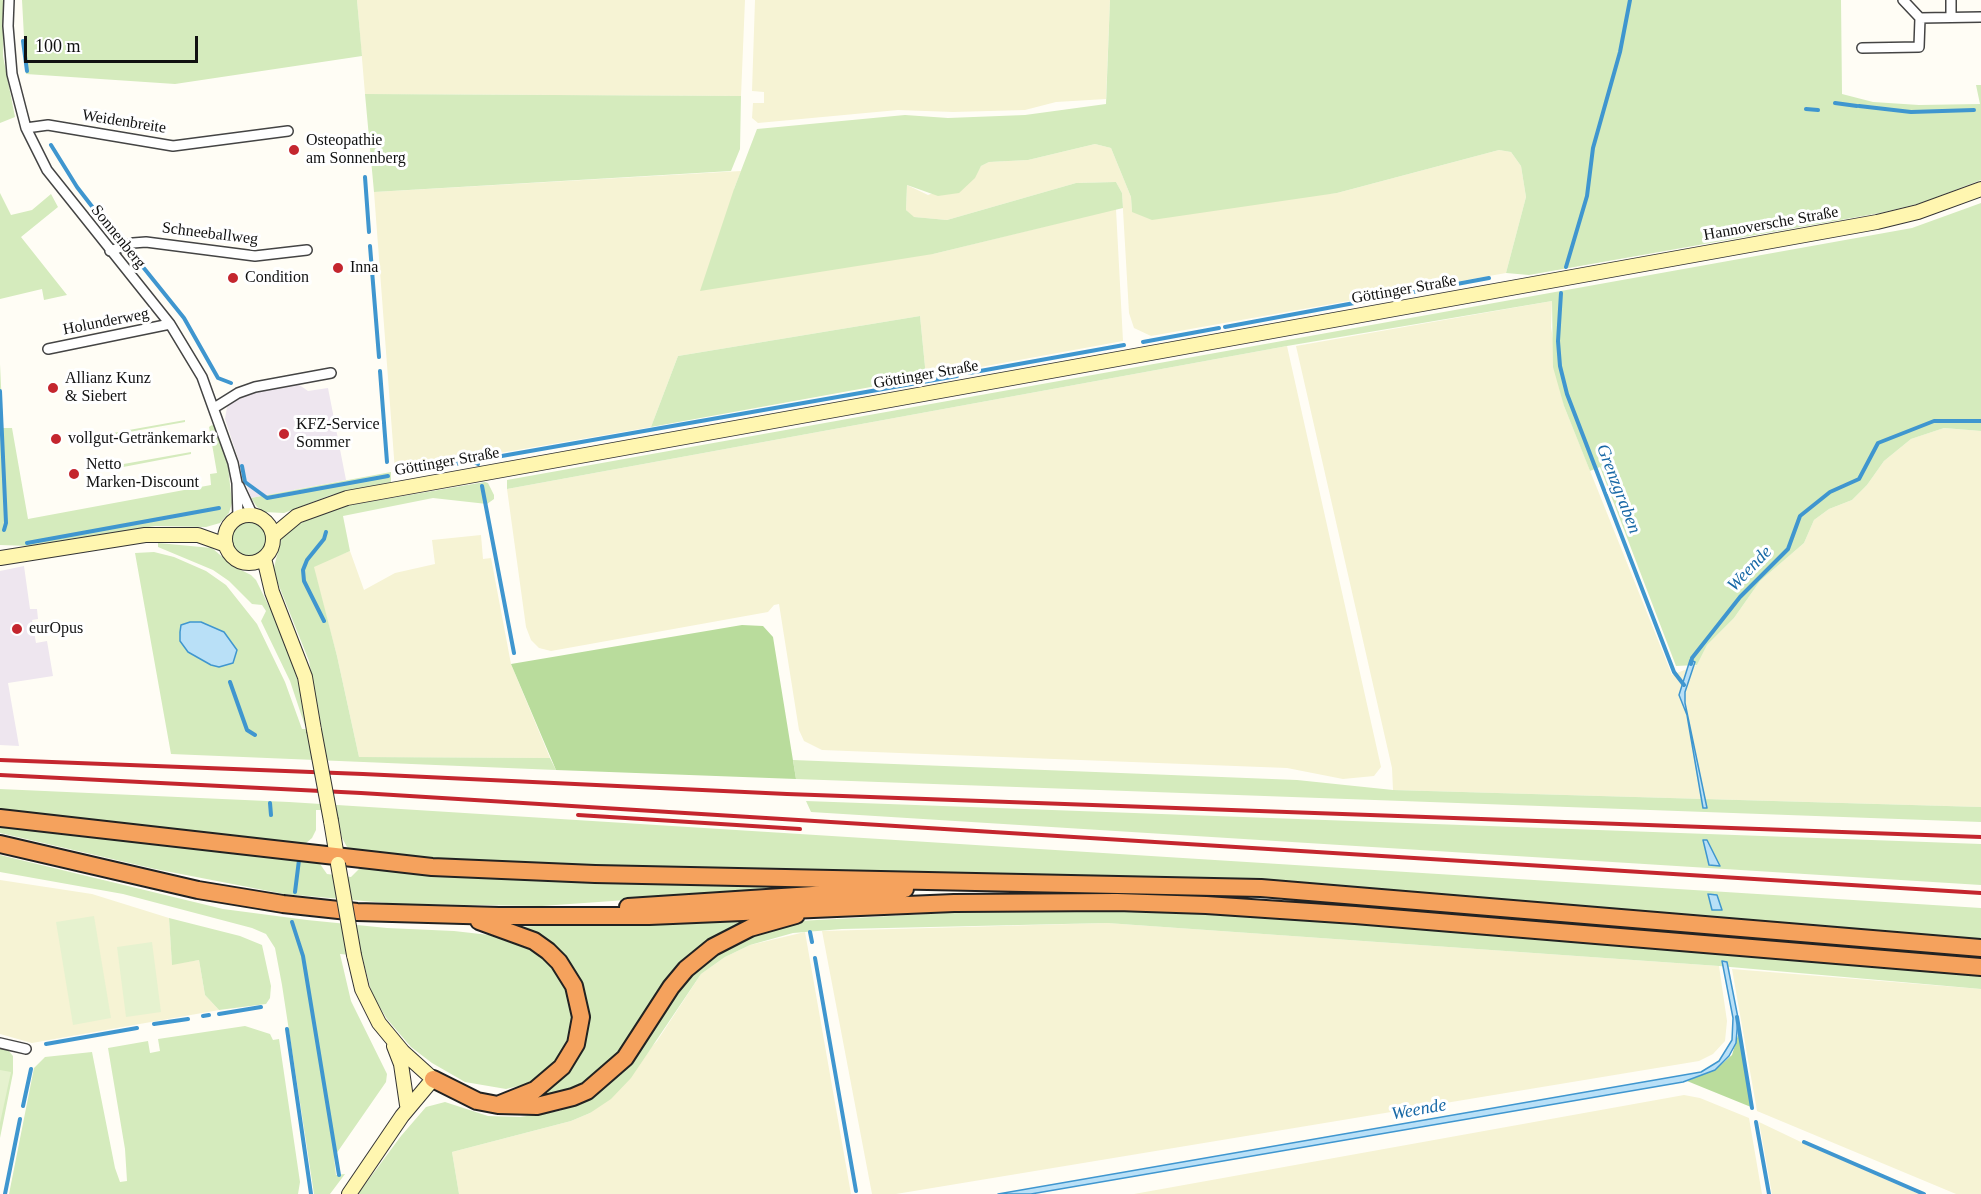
<!DOCTYPE html>
<html>
<head>
<meta charset="utf-8">
<style>
	body { margin:0 }
	#map { position:relative; width:1981px; height:1194px; overflow:hidden; background:#fffdf5; font-family:"Times New Roman",serif }
	canvas { display:block }
	.scale { position:absolute; left:24px; top:36px; width:174px; height:27px; box-sizing:border-box; border:3px solid #111; border-top:0; padding-left:8px; font-size:18px; line-height:21px; white-space:nowrap; color:#111; -webkit-text-stroke:4px #fff; paint-order:stroke }
</style>
</head>
<body>
<div id="map">
<canvas width="1981" height="1194"></canvas>
<div class="scale">100 m</div>
</div>
<script>
const c = document.querySelector('canvas').getContext('2d');
c.lineJoin = 'round';
function fillPath(path, color) { c.fillStyle = color; c.fill(path, 'evenodd'); }
const shape = rows => new Path2D(rows.map(r => 'M' + r).join(''));
function strokePath(path, color, width, dash) { c.strokeStyle = color; c.lineWidth = width; c.lineCap = dash ? 'butt' : 'round'; c.setLineDash(dash || []); c.stroke(path); }
function label(font, color, halo, rows, align = 'center') {
  c.font = font + ' "Times New Roman",serif'; c.lineWidth = 6; c.setLineDash([]); c.textBaseline = 'middle'; c.strokeStyle = halo; c.fillStyle = color; for (const [text, x, y, turn = 0] of rows) {
    c.save(); c.translate(x, y); c.rotate((+turn || 0) * Math.PI / 180); c.textAlign = isNaN(turn) ? turn : align; if (halo) c.strokeText(text, 0, 0); c.fillText(text, 0, 0); c.restore();
  }
}
fillPath(shape([
	[298,384,308,391,328,388,346,480,251,498,225,419,227,407,236,399,254,392],
	[24,566,30,609,37,609,38,619,32,620,36,643,47,641,53,676,8,683,19,746,0,745,0,571]
]), '#eee6ef');
fillPath(shape([
	[357,0,745,0,741,96,365,94],
	[755,0,1110,0,1106,99,1056,102,1025,110,953,112,898,110,758,123,752,118,753,103,764,103,764,92,752,91],
	[1095,144,1111,148,1131,197,1132,212,1337,193,1499,150,1511,152,1521,166,1526,197,1506,273,1151,336,1134,328,1129,313,1122,193,1116,182,1076,183,947,220,913,217,906,210,907,185,928,195,974,178,981,166,989,162,1028,160],
	[741,171,734,189,933,254,1116,209,1123,341,926,377,920,316,678,356,651,427,395,471,374,192],
	[1552,301,1551,327,1564,406,1672,675,1697,665,1707,645,1734,618,1760,581,1804,543,1814,520,1829,509,1852,500,1867,485,1884,461,1911,439,1944,428,1981,431,1981,807,1393,790,1392,768,1296,346],
	[1287,346,1381,767,1374,776,1343,779,1287,768,822,750,804,741,799,730,779,604,774,605,768,612,551,651,539,648,531,640,526,627,507,489],
	[481,535,483,559,491,558,511,664,550,758,359,757,337,656,313,566,350,551,364,590,395,573,435,564,432,540],
	[0,880,92,894,169,918,172,964,199,960,205,995,219,1010,32,1043,0,1034],
	[1107,923,1719,966,1727,1021,1725,1041,1713,1054,1699,1061,896,1194,872,1194,822,931],
	[805,932,851,1194,459,1194,452,1152,571,1121,590,1113,657,1041,701,974,725,957,750,945],
	[1732,969,1981,989,1981,1194,1956,1194,1757,1111],
	[1684,1095,1700,1098,1749,1118,1762,1194,1134,1194],
	[1759,1122,1803,1143,1919,1194,1772,1194]
]), '#f6f3d4');
fillPath(shape([
	[0,0,4,0,3,56,15,117,0,123],
	[22,0,357,0,362,56,175,84,26,74],
	[1110,0,1841,0,1842,94,1873,102,1919,105,1980,104,1976,85,1981,85,1981,180,1921,203,1880,213,1529,275,1506,273,1526,197,1521,166,1511,152,1499,150,1337,193,1152,220,1132,212,1131,197,1111,148,1095,144,1028,160,989,162,981,166,975,178,959,193,938,196,907,185,906,210,914,217,947,220,1076,183,1116,182,1122,193,1123,208,933,254,700,291,734,189,757,129,905,115,948,118,1025,115,1106,104],
	[365,94,741,96,740,149,731,171,374,192],
	[0,193,11,215,32,210,51,194,58,207,21,237,67,295,44,300,42,289,0,299],
	[1981,203,1981,431,1944,428,1911,439,1884,461,1867,485,1852,500,1829,509,1814,520,1804,543,1760,581,1734,618,1707,645,1697,665,1676,666,1600,467,1590,471,1564,406,1553,367,1552,301,1287,346,507,489,507,480,1912,228],
	[920,316,926,377,651,427,678,356],
	[0,364,3,428,12,428,28,519,211,485,210,474,217,473,209,427,212,425,216,427,228,466,232,503,229,513,220,523,206,527,155,526,30,546,0,545],
	[185,420,185,422,112,435,112,433],
	[191,452,191,454,118,468,118,465],
	[391,472,391,482,331,495,284,513,264,512,257,507,251,498],
	[485,482,488,483,494,495,494,499,487,504,433,498,343,516,350,551,314,567,337,656,359,757,550,758,556,770,171,754,135,553,154,552,174,557,206,571,226,585,257,624,285,682,302,729,306,729,290,681,261,621,266,611,262,605,252,604,229,581,213,570,158,547,158,543,212,548,233,566,251,575,256,580,284,637,299,685,306,729,322,730,309,661,273,571,282,536,289,529,324,512,345,506],
	'231 539a18 18 0 1 1 36 0a18 18 0 1 1-36 0Z',
	[793,760,1297,780,1393,790,1981,807,1981,822,796,779],
	[0,789,289,802,1981,908,1981,940,1243,880,498,864,354,851,347,847,342,838,336,810,316,810,316,830,312,838,305,844,294,846,0,812],
	[806,801,1981,844,1981,885,811,812],
	[0,825,311,860,320,864,327,874,351,877,359,869,370,868,837,885,542,906,398,904,284,894,155,869,0,833],
	[0,855,223,909,307,920,387,928,454,931,507,937,526,945,558,968,571,996,573,1020,568,1044,558,1062,535,1082,506,1089,465,1082,432,1063,411,1047,387,1019,372,994,362,956,340,954,351,1001,387,1074,386,1082,334,1157,336,1175,345,1174,330,1194,314,1194,282,985,275,948,266,934,252,928,123,894,0,872],
	[1000,910,1159,912,1340,922,1981,975,1981,989,1719,966,1107,923,842,929,793,933,750,945,725,957,701,974,631,1078,611,1099,590,1113,571,1121,452,1152,459,1194,358,1194,401,1136,426,1107,445,1102,488,1116,520,1117,559,1111,577,1104,700,963,737,939,799,921],
	[767,916,725,932,624,1048,581,1085,568,1092,541,1097,540,1094,559,1081,572,1066,580,983,514,927],
	[169,918,240,936,262,945,271,986,270,998,266,1004,219,1010,205,995,199,960,172,965],
	[245,1026,270,1034,273,1040,279,1039,300,1182,298,1194,9,1194,34,1068,45,1057,92,1052,115,1168,120,1182,127,1181,125,1149,108,1048,148,1041,150,1053,160,1051,158,1039],
	[0,1048,7,1049,13,1056,13,1073,0,1138]
]), '#d5ebbd');
fillPath(shape([
	[742,625,763,626,773,637,796,779,556,770,511,664],
	[1739,1032,1751,1107,1687,1081,1715,1070,1732,1055]
]), '#b9dc9c');
fillPath(shape([
	[94,916,111,1018,73,1025,56,922],
	[152,942,161,1012,126,1017,117,947],
	[0,1070,11,1072,0,1123]
]), '#e6f2cf');
const water = shape([
	[190,622,201,622,224,632,237,650,233,663,219,667,211,665,188,652,180,641,180,632,181,625,190,622],
	[1690,660,1695,662,1685,692,1685,703,1707,808,1703,808,1687,715,1679,695,1690,660],
	[1703,840,1707,840,1720,866,1709,865,1703,840],
	[1708,894,1717,895,1722,910,1712,910,1708,894],
	[1722,961,1727,962,1738,1018,1736,1043,1729,1056,1715,1070,1683,1082,1031,1194,998,1194,1701,1072,1719,1061,1732,1040,1733,1018,1722,961]
]);
fillPath(water, '#b9e0f7');
strokePath(water, '#3f96cf', 1.5);
strokePath(shape([
	[23,41,27,71],
	[1835,103,1857,106],
	[1859,106,1911,112,1974,110],
	[1806,109,1818,110],
	[51,145,77,187,111,231],
	[365,177,369,232],
	[370,246,379,357],
	[143,267,184,318,218,378,231,383],
	[1566,267,1587,196,1593,148,1620,52,1630,0],
	[1561,293,1558,341,1560,366,1567,394,1674,672,1684,685],
	[1225,327,1489,278],
	[1143,342,1219,328],
	[380,371,387,462],
	[969,373,1124,345],
	[0,391,6,523,4,530],
	[496,457,957,376],
	[483,458,486,459],
	[242,466,245,482,267,498,388,476],
	[398,474,472,461,478,464],
	[482,486,514,653],
	[27,543,219,508],
	[324,621,304,581,303,570,307,560,324,539,326,532],
	[1691,664,1692,658,1740,597,1788,549,1800,516,1830,492,1859,479,1878,443,1934,421,1981,421],
	[230,682,247,730,255,735],
	[270,803,271,815],
	[295,892,299,860],
	[292,922,303,956,339,1175],
	[810,932,812,942],
	[815,958,856,1191],
	[219,1014,261,1007],
	[203,1016,209,1015],
	[1737,1017,1752,1108],
	[154,1024,188,1019],
	[287,1029,311,1194],
	[46,1044,137,1028],
	[23,1106,31,1069],
	[1756,1122,1769,1194],
	[1804,1142,1924,1194],
	[5,1194,20,1119]
]), '#3f96cf', 4);
const street = shape([
	[9,0,8,26,12,74,26,128,47,170,170,324,202,377,233,463,237,483,238,517],
	[1903,0,1920,18,1981,17],
	[1951,0,1951,17],
	[1862,48,1919,47,1920,18],
	[26,128,48,125,173,146,288,131],
	[110,251,133,243,146,242,255,256,307,250],
	[48,349,170,324],
	[214,408,238,393,255,387,331,373],
	[239,486,252,514],
	[0,1043,26,1049]
]);
const secondary = shape([
	'225 539a24 24 0 1 1 48 0a24 24 0 1 1-48 0Z',
	[273,536,297,516,347,498,1877,222,1918,212,1981,189],
	[0,558,145,535,198,535,226,545],
	[264,558,272,592,305,677,314,730],
	[331,821,338,863],
	[394,1046,401,1064,407,1105],
	[349,1194,402,1116,433,1079,403,1052,379,1023,362,989,354,955]
]);
const highway = shape([
	[0,818,432,867,595,874,1261,888,1981,948],
	[0,844,198,890,283,904,357,912,499,916,649,916,954,903,1117,902,1206,905,1355,915,1981,967],
	[628,907,905,889],
	[479,921,534,941,548,951,559,962,574,986,581,1017,576,1044,562,1067,535,1090,500,1104],
	[433,1079,477,1101,498,1105,537,1106,573,1097,587,1091,625,1058,671,987,686,969,713,947,750,928,796,915]
]);
strokePath(street, '#444', 12);
strokePath(secondary, '#333', 16);
strokePath(highway, '#222', 20);
strokePath(street, '#fff', 9);
strokePath(secondary, '#fff6b0', 14);
strokePath(highway, '#f5a25d', 16);
strokePath(shape([
	[0,760,363,774,787,794,1981,837],
	[0,775,361,793,1981,893],
	[578,815,800,829]
]), '#c4262e', 4);
const secondaryBridge = shape([
	[314,730,331,821],
	[338,864,354,955]
]);
strokePath(secondaryBridge, '#333', 16, []);
strokePath(secondaryBridge, '#fff6b0', 14);
for (const [x, y, r, color] of [
	[294,150,6,"#c4262e"],
	[338,268,6,"#c4262e"],
	[233,278,6,"#c4262e"],
	[53,388,6,"#c4262e"],
	[284,434,6,"#c4262e"],
	[56,439,6,"#c4262e"],
	[74,474,6,"#c4262e"],
	[17,629,6,"#c4262e"]
]) { const dot = new Path2D(); dot.arc(x, y, r, 0, 2 * Math.PI); c.fillStyle = color; c.fill(dot); strokePath(dot, '#fff', 2); }
label('16px', '#111', '#fff', [
	["Weidenbreite",124,122,9],
	["Hannoversche Straße",1771,224,-10],
	["Schneeballweg",210,234,7],
	["Sonnenberg",118,237,51],
	["Göttinger Straße",1404,290,-10],
	["Holunderweg",106,322,-11],
	["Göttinger Straße",926,375,-10],
	["Göttinger Straße",447,462,-10]
]);
label('16px', '#111', '#fff', [
	["Osteopathie",306,141],
	["am Sonnenberg",306,159],
	["Inna",350,268],
	["Condition",245,278],
	["Allianz Kunz",65,379],
	["& Siebert",65,397],
	["KFZ-Service",296,425],
	["Sommer",296,443],
	["vollgut-Getränkemarkt",68,439],
	["Netto",86,465],
	["Marken-Discount",86,483],
	["eurOpus",29,629]
], 'left');
label('italic 18px', '#1768a6', '#fff', [
	["Grenzgraben",1618,489,69],
	["Weende",1750,569,-46],
	["Weende",1419,1110,-10]
]);
</script>
</body>
</html>
